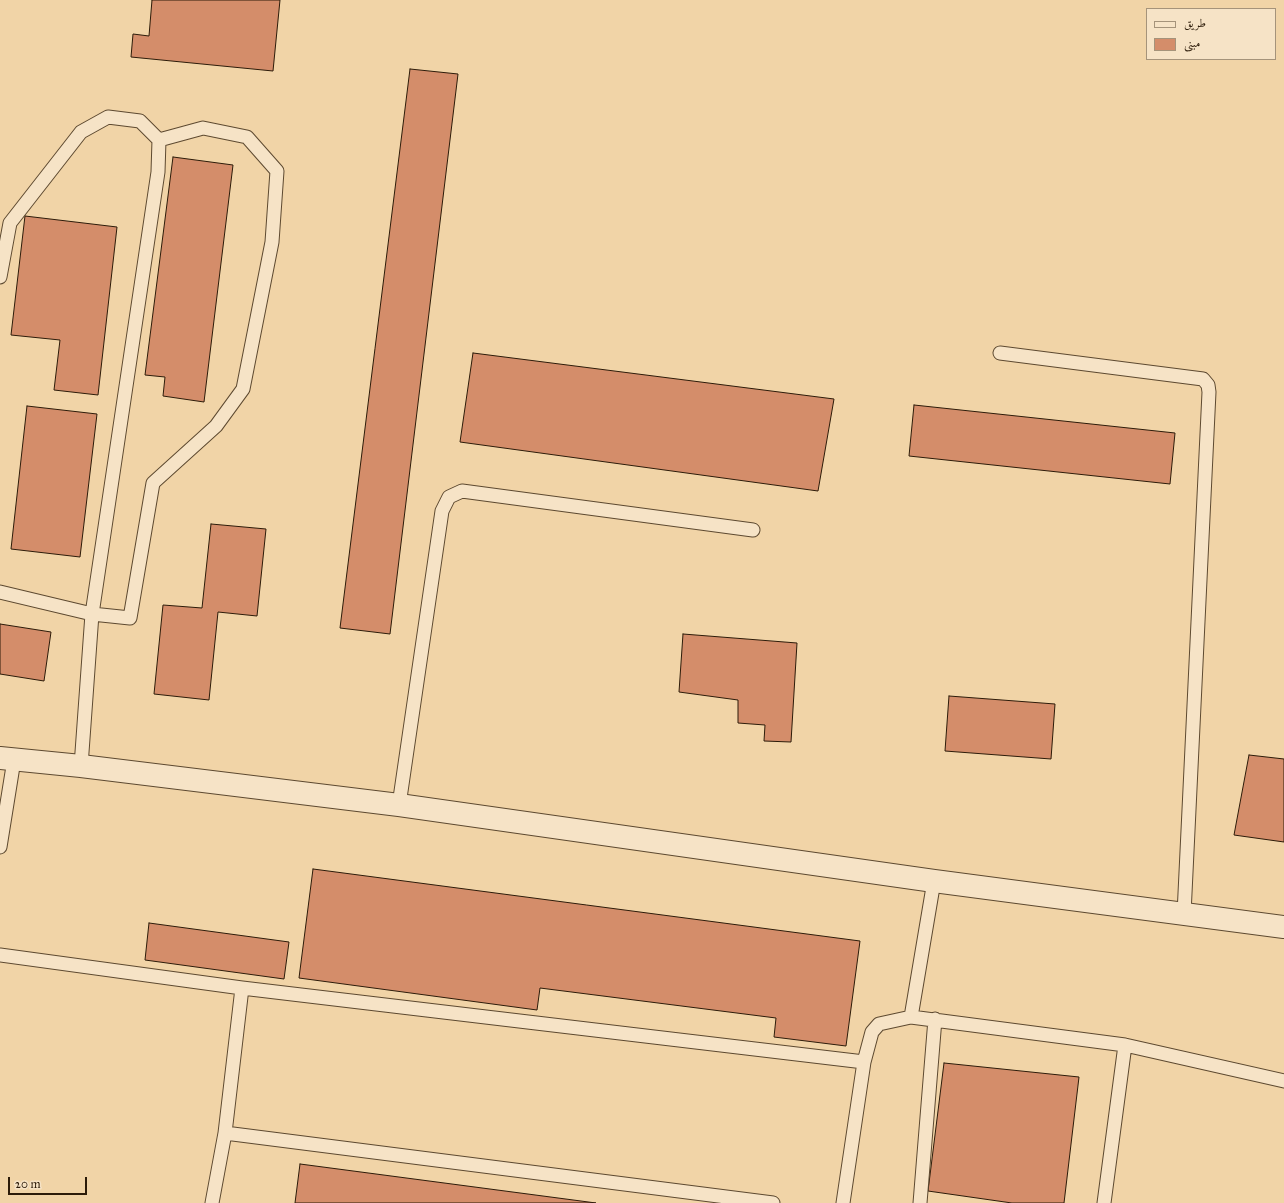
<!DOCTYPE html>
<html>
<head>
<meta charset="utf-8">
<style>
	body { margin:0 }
	#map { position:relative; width:1284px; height:1203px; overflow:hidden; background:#f1d4a7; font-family:"IM FELL Great Primer",Amiri,serif }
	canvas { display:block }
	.legend { position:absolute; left:1146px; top:8px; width:130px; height:52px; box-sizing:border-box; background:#f6e3c6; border:1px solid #a5937a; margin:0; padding:5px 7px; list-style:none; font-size:12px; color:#2c1b09 }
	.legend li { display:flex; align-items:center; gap:8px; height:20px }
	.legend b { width:20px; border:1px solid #a5937a }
	.scale { position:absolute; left:8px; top:1177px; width:79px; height:18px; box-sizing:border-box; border:2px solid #2c1b09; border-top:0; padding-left:5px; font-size:12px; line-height:14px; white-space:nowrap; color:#2c1b09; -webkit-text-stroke:3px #f6e3c6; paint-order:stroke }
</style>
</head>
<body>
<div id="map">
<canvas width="1284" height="1203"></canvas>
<ul class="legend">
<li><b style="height:5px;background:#f6e3c6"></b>طريق</li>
<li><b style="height:11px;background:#d48d6a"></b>مبنى</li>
</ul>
<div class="scale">20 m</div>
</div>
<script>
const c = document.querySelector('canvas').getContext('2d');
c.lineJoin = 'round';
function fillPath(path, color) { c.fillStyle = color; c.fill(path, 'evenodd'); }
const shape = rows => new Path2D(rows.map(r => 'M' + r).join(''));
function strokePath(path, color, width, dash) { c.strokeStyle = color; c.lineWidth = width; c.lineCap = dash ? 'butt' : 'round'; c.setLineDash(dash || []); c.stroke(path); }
const building = shape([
	[152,0,280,0,273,71,131,57,133,34,149,36,152,0],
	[410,69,458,74,390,634,340,628,410,69],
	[173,157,233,165,204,402,163,396,165,377,145,375,173,157],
	[25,216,117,227,98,395,54,390,60,340,11,335,25,216],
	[473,353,834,399,818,491,460,442,473,353],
	[914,405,1175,433,1170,484,909,456,914,405],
	[27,406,97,414,80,557,11,549,27,406],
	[211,524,266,529,257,616,218,612,209,700,154,694,163,605,202,608,211,524],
	[0,624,51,632,44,681,0,674,0,624],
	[683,634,797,643,791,742,764,741,765,725,738,723,738,700,679,692,683,634],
	[949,696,1055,704,1051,759,945,751,949,696],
	[1249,755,1284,759,1284,842,1234,835,1249,755],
	[313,869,860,941,846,1046,774,1037,776,1018,540,988,537,1010,299,978,313,869],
	[149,923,289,942,284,979,145,960,149,923],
	[944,1063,1079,1077,1064,1203,1012,1203,928,1191,944,1063],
	[300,1164,596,1203,295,1203,300,1164]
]);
fillPath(building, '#d48d6a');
strokePath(building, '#2c1b09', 1);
const service = shape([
	[0,277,10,223,81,132,108,117,140,121,159,140,158,172,92,614,81,766],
	[1000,353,1203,379,1208,385,1209,392,1184,914],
	[0,592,92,614,130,618,153,483,216,426,243,389,272,242,277,171,247,137,203,128,159,140],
	[399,805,442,511,449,497,462,491,753,530],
	[0,847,14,760],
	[0,955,242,988,864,1062],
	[911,1017,1125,1045,1104,1203],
	[1125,1045,1284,1081],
	[225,1133,773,1203],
	[212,1203,225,1133,242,988],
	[843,1203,864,1062,872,1032,879,1024,911,1017,934,881],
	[920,1203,935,1019]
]);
const tertiary = shape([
	[0,758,81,766,399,805,934,881,1284,927]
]);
strokePath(service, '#5d4930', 15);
strokePath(tertiary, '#5d4930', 24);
strokePath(service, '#f6e3c6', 13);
strokePath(tertiary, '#f6e3c6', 22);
</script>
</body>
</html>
